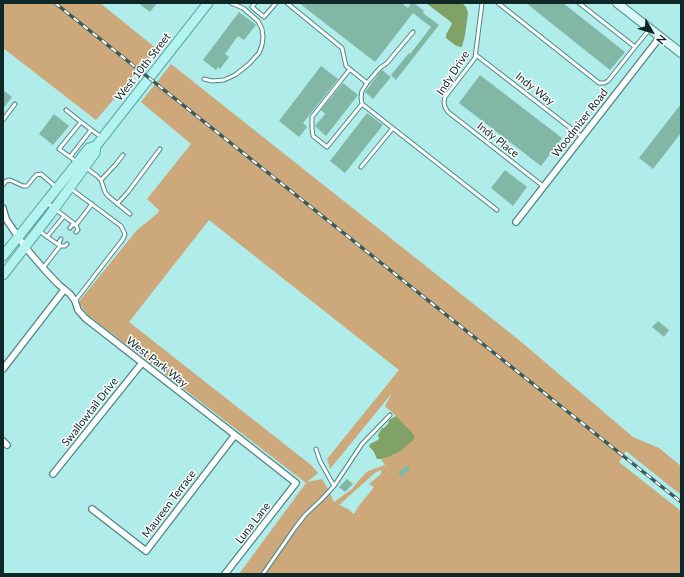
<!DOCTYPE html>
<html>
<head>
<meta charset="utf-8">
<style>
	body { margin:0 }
	#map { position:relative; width:684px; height:577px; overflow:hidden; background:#b0ecea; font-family:Lato,sans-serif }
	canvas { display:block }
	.frame { position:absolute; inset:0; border:4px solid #0f2827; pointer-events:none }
	.north { position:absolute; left:632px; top:12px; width:40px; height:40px; -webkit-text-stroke:3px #fff; paint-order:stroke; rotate:129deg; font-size:11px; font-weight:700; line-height:16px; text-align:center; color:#0f2827 }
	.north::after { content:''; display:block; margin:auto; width:14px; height:18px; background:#0f2827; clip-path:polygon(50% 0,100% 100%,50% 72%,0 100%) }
</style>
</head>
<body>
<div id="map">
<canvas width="684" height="577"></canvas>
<div class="frame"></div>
<div class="north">N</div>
</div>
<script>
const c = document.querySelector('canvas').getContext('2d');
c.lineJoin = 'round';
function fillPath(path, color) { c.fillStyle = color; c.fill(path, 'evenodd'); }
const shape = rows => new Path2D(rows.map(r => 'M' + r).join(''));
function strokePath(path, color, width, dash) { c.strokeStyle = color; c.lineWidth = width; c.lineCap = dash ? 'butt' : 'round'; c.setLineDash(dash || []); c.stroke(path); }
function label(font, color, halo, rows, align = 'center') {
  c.font = font + ' Lato,sans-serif'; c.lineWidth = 3; c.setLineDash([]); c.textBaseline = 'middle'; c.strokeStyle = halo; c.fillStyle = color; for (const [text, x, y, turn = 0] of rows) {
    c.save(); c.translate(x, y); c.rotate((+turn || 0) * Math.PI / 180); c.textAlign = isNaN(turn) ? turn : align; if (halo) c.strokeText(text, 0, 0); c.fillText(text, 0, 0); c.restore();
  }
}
fillPath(shape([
	[3,3,100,3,157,49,96,120,3,48],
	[171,64,519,340,633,437,659,448,681,466,681,495,626,451,619,462,681,511,681,574,239,574,306,483,88,315,79,303,81,299,137,230,158,213,159,210,147,199,191,144,141,102],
	[209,220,399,370,327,459,330,469,392,393,385,406,398,418,395,454,389,457,381,459,385,465,368,471,360,479,352,489,334,502,327,487,322,479,307,482,318,473,311,465,129,322],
	[381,470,381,474,369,484,374,487,358,507,354,514,348,509,339,505,376,472]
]), '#cca87a');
fillPath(shape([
	[426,3,462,3,466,7,468,13,465,35,462,47,460,47,455,45,446,38,446,35,448,31,452,24,451,22],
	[396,416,415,436,413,440,402,450,389,457,381,459,377,459,374,452,369,446,370,444,376,441,379,439,378,435,382,428,384,428,388,424,389,420]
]), '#80a267');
fillPath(shape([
	[138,3,157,3,150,12],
	[299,3,401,3,408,8,411,3,414,3,424,11,423,13,439,25,396,80,391,75,409,53,410,54,431,27,413,13,375,62],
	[526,3,563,3,625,52,610,70],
	[239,12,256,25,244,40,238,36,225,54,229,57,220,69,218,67,216,70,203,60],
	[321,66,338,79,303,123,307,127,299,137,279,121],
	[382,70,391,77,373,99,365,92],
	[480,75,562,138,541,166,459,103],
	[343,83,358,95,326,136,315,126,325,114,321,110],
	[3,90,12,97,3,109],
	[681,104,681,133,653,169,639,158],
	[367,113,383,125,345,173,330,161],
	[54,114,69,126,53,145,39,134],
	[505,170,527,187,513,206,491,188],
	[658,321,669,330,664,337,652,327],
	[407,465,410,469,402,477,398,473],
	[347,479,353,484,345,492,339,487]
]), '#82b7a6');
const lane = shape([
	[255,3,252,7,264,17,276,3],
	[287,3,342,48,346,66,367,83,380,68,387,63,413,32],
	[482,3,475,58,445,97,444,102,445,107,448,112,543,186],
	[498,3,599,83,604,83,608,81,635,47,579,3],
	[635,47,649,30],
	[476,55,582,137],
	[350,69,312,117,312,128,313,136,327,147,362,104,497,210],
	[204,79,212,81,224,80,235,75,249,64,259,53,262,45,263,37,262,29,258,21,243,8,231,3],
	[362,104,361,97,362,91,367,83],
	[66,110,81,122],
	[3,120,15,104],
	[70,157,91,130],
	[77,162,59,149,81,122,101,137],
	[85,167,97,176,101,180,105,192,108,196,130,214],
	[361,167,393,128],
	[101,180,116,164,123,155],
	[3,185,6,181,10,180,23,186,27,186,36,175,41,174,56,187],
	[70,188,121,226,125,234,123,239,75,301],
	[47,203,76,225,78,230,76,232],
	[117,204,128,192,160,149],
	[70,228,72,225,76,225,92,204],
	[38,230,60,246,43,268],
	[47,237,64,216],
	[61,239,59,242,60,246,65,246,67,244],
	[316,449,320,461,334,486],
	[263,574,295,528,305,515,322,499,334,486,362,444,390,415]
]);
const street = shape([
	[3,208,6,219,25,247,43,268,58,284,70,294,75,301,78,310,85,318,235,435,296,483,225,574],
	[516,222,660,37],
	[3,369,64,290],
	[3,441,7,445],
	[53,474,142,363],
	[92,509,146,551,235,435]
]);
const secondary = shape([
	[617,3,681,53]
]);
const primary = shape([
	[3,256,89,148,96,146],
	[3,275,49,216,95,153,96,146,208,3]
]);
strokePath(lane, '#4c8684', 5);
strokePath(street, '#4c8684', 8);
strokePath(secondary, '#4c8684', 10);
strokePath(primary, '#58a7a4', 11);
strokePath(lane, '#fff', 3);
strokePath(street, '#fff', 5.5);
strokePath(secondary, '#d9f9f8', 8);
strokePath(primary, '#b3f4f1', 9);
const rail = shape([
	[55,3,681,502]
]);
strokePath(rail, '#395b5a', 3.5);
strokePath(rail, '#fff', 2, [6]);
label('11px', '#0f2827', '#fff', [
	["West 10th Street",143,67,-52],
	["Indy Drive",453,73,-57],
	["Indy Way",535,89,38],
	["Woodmizer Road",580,123,-52],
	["Indy Place",498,140,38],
	["West Park Way",157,362,38],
	["Swallowtail Drive",90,412,-52],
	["Maureen Terrace",169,504,-53],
	["Luna Lane",253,523,-52]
]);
</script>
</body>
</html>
